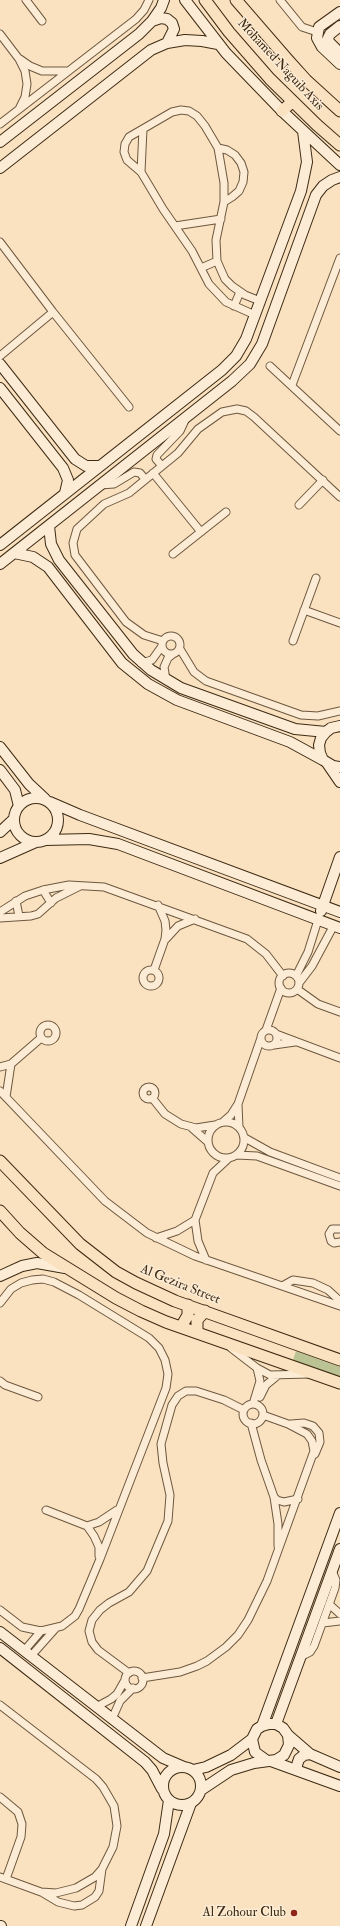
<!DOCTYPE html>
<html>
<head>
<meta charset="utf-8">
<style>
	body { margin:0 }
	canvas { display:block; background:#fae1c0 }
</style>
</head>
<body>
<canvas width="340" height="1926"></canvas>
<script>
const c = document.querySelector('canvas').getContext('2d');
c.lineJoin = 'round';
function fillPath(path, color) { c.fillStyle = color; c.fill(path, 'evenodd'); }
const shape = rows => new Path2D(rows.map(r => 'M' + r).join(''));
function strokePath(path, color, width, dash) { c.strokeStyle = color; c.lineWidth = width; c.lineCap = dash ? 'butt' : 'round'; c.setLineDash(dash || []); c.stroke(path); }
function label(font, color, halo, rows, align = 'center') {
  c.font = font + ' "IM FELL Double Pica",serif'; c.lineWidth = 3; c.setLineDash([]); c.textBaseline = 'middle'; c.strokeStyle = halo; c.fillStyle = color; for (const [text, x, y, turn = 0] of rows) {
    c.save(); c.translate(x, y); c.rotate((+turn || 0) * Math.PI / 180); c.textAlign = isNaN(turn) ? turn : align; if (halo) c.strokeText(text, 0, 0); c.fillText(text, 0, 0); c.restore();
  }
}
fillPath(shape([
	[296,1351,340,1367,340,1378,293,1360]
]), '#bbc395');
const street = shape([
	[26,0,42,21],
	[280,0,302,27,317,32],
	[0,34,19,59,25,71,27,84,25,97,20,107],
	[20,59,30,66,42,71,68,71],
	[0,124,136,19,144,10,149,0],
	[218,148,227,150,235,155,241,163,244,172,243,182,239,191,232,197,224,202],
	[141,172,143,129],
	[175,226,221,219],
	[0,242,53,312,129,407],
	[201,268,217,261],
	[234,306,240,292],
	[255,315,226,302,209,284,192,251,163,209,141,172,127,160,124,152,125,144,129,137,172,112,181,110,189,111,197,116,205,126,218,148,224,183,224,202,216,240,217,261,225,279,232,286,245,295,260,301],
	[0,356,53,312],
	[270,366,340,431],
	[292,385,340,258],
	[162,466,156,459,157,455,180,431,186,418],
	[153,473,201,532],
	[100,485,114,484,134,472,140,473,145,479],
	[299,505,323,480],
	[173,554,226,512],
	[304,610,340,623],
	'162 645a9 9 0 1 1 18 0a9 9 0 1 1-18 0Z',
	[163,641,144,635,126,622,75,555,73,543,77,529,104,504,129,493,178,453,198,429,222,412,237,409,246,411,254,417,340,497],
	[293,641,316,578],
	[180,649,194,672,206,681,301,715,318,716,340,711],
	[141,663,152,660,162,646],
	[166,680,164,667,168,658,173,654],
	[43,890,51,903],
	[16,901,19,916],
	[0,912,25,896,43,890,69,885,104,887,247,939,266,954,283,976],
	[0,918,31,916,38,914,56,898,80,886],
	[166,939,178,926,195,919],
	'143 978a8 8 0 1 1 16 0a8 8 0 1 1-16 0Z',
	[154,970,165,939,166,930,165,921,158,905],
	'279 983a10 10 0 1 1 20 0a10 10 0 1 1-20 0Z',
	[296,976,308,952,318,920],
	[299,983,312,966,334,925],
	[297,989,318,1004,340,1012],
	'40 1033a8 8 0 1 1 16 0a8 8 0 1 1-16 0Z',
	'261 1038a8 8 0 1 1 16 0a8 8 0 1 1-16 0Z',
	[266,1030,281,988],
	[276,1034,340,1058],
	[274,1045,295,1042],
	[0,1067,11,1064,41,1038],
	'143 1093a6 6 0 1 1 12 0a6 6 0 1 1-12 0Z',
	[0,1091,105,1201,147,1233,195,1256,340,1306],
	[6,1097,11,1064],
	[153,1099,165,1114,181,1124,196,1128,215,1125],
	[238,1105,239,1127],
	'208 1140a18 18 0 1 1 36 0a18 18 0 1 1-36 0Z',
	[223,1122,231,1115,238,1104,261,1038],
	[192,1128,208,1142],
	[245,1138,270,1152,340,1178],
	[237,1155,257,1156,340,1186],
	[340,1229,332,1229,329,1234,331,1241,334,1243,340,1242],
	[156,1238,177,1231,195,1220],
	[206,1260,198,1241,195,1220,213,1173,228,1159],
	[284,1285,293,1280,313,1283,328,1290,340,1301],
	[0,1303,11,1289,21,1283,32,1280,43,1279,54,1282,79,1295,149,1338,159,1348,165,1360,168,1374,166,1388,100,1559,79,1609,75,1616,62,1626,41,1631,22,1627,0,1610],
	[231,1348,257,1368,270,1375,310,1374],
	[0,1381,5,1385,38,1397],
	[260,1397,266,1385,277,1376],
	[253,1404,260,1381,257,1368],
	'243 1414a10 10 0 1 1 20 0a10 10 0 1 1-20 0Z',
	[251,1423,261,1460,274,1497,278,1524,278,1546],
	[291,1424,304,1423,313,1426,319,1433,320,1442,315,1454],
	[274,1497,277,1500,284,1502,298,1499],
	[46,1510,87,1526,94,1536,99,1547,99,1556],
	[87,1526,99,1522,117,1510],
	[329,1604,340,1614],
	[323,1623,340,1621],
	[24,1651,41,1631],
	[31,1656,55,1629],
	[302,1656,310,1652,314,1646,335,1588,336,1580,332,1571],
	'125 1680a9 9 0 1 1 18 0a9 9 0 1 1-18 0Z',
	[129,1673,98,1650,92,1642,89,1631,92,1620,100,1610,109,1603,129,1592,147,1571,168,1521,170,1495,163,1463,161,1444,172,1405,178,1396,186,1391,196,1391,224,1400,244,1410],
	[142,1678,180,1672,197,1666,207,1661,226,1647,238,1635,248,1620,267,1581,314,1451,312,1441,307,1434,288,1424,263,1415],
	[0,1705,96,1779,103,1787,114,1806,117,1826,113,1847,102,1869,95,1877,76,1888,56,1893,41,1892,0,1877],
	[96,1707,111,1699,117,1694,125,1680],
	[112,1719,120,1701,133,1688],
	[0,1797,18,1812,22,1824,21,1837,6,1879],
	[43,1893,58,1902,74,1906,82,1905,95,1897,99,1891,102,1869]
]);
const secondary = shape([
	[185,0,226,53,282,111,340,165],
	[340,12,319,27,317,38,322,47,340,64],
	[152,21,161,18,167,19,172,23,174,29,167,43],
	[340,26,330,34,328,38,329,42,340,53],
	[0,142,139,34,152,21,161,8,164,0],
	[0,168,151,50,167,43,185,40,202,41,218,44],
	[0,364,75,459,86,466,100,466],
	[0,388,63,468,68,480,65,493],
	[49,526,51,544,59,560,133,654,151,670,181,688,295,729,326,732],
	[0,545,222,370,236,356,246,339,301,191,307,162,303,131],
	[14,553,33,557,48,567,122,663,148,684,177,700,290,742,323,760],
	[0,564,232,381,250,364,262,344,316,195,323,186,332,180,340,177],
	[340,726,331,728,326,732,321,738,319,745,320,753,323,760,333,766,340,767],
	[0,747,29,784,45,799],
	[327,763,340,782],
	[0,770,15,790,19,806],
	'14 820a22 22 0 1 1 44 0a22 22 0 1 1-44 0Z',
	[50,802,80,815,340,912],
	[0,832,14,819],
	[45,840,89,839,118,844,340,928],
	[0,858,36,842],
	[321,911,340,857],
	[0,1276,22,1266,37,1263,65,1268],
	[0,1632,163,1758,184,1767],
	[0,1648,145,1762,152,1770,162,1789],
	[276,1724,340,1549],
	[262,1726,340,1513],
	[288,1735,310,1754,340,1767],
	[271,1761,340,1786],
	'163 1786a19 19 0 1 1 38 0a19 19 0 1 1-38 0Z',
	[193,1770,206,1767,231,1755,252,1739],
	[297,1770,297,1765,299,1759,304,1755,310,1754],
	[201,1790,231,1770,254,1763,276,1760,284,1755,289,1745,288,1735,283,1728,276,1724,269,1724,262,1726,257,1729,252,1739,255,1752,266,1760],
	[0,1926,1,1926],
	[131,1926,164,1834,169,1800],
	[146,1926,191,1803]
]);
const primary = shape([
	[205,0,229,32,270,79,317,125,340,145],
	[236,0,288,60,306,80,340,111],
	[282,111,292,102],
	[0,1161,80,1244,116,1272,136,1283,175,1301,340,1360],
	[0,1211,20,1233,43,1253,116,1298,141,1311,166,1322,340,1383],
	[181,1327,188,1315,188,1305],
	[197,1332,197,1320,205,1311]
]);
strokePath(street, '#6d583e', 9);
strokePath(secondary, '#3e2b13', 12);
strokePath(primary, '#3e2b13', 13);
strokePath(street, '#fcecd6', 7);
strokePath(secondary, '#fcecd6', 10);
strokePath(primary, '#fae1c0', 11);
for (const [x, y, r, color] of [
	[294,1913,4,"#8f2418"]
]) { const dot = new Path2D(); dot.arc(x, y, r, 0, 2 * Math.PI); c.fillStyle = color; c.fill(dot); strokePath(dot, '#fcecd6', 1.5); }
label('13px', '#3e2b13', '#fcecd6', [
	["Mohamed Naguib Axis",280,65,47],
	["Al Gezira Street",180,1285,22]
]);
label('13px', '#3e2b13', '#fcecd6', [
	["Al Zohour Club",286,1913]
], 'right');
</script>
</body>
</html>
